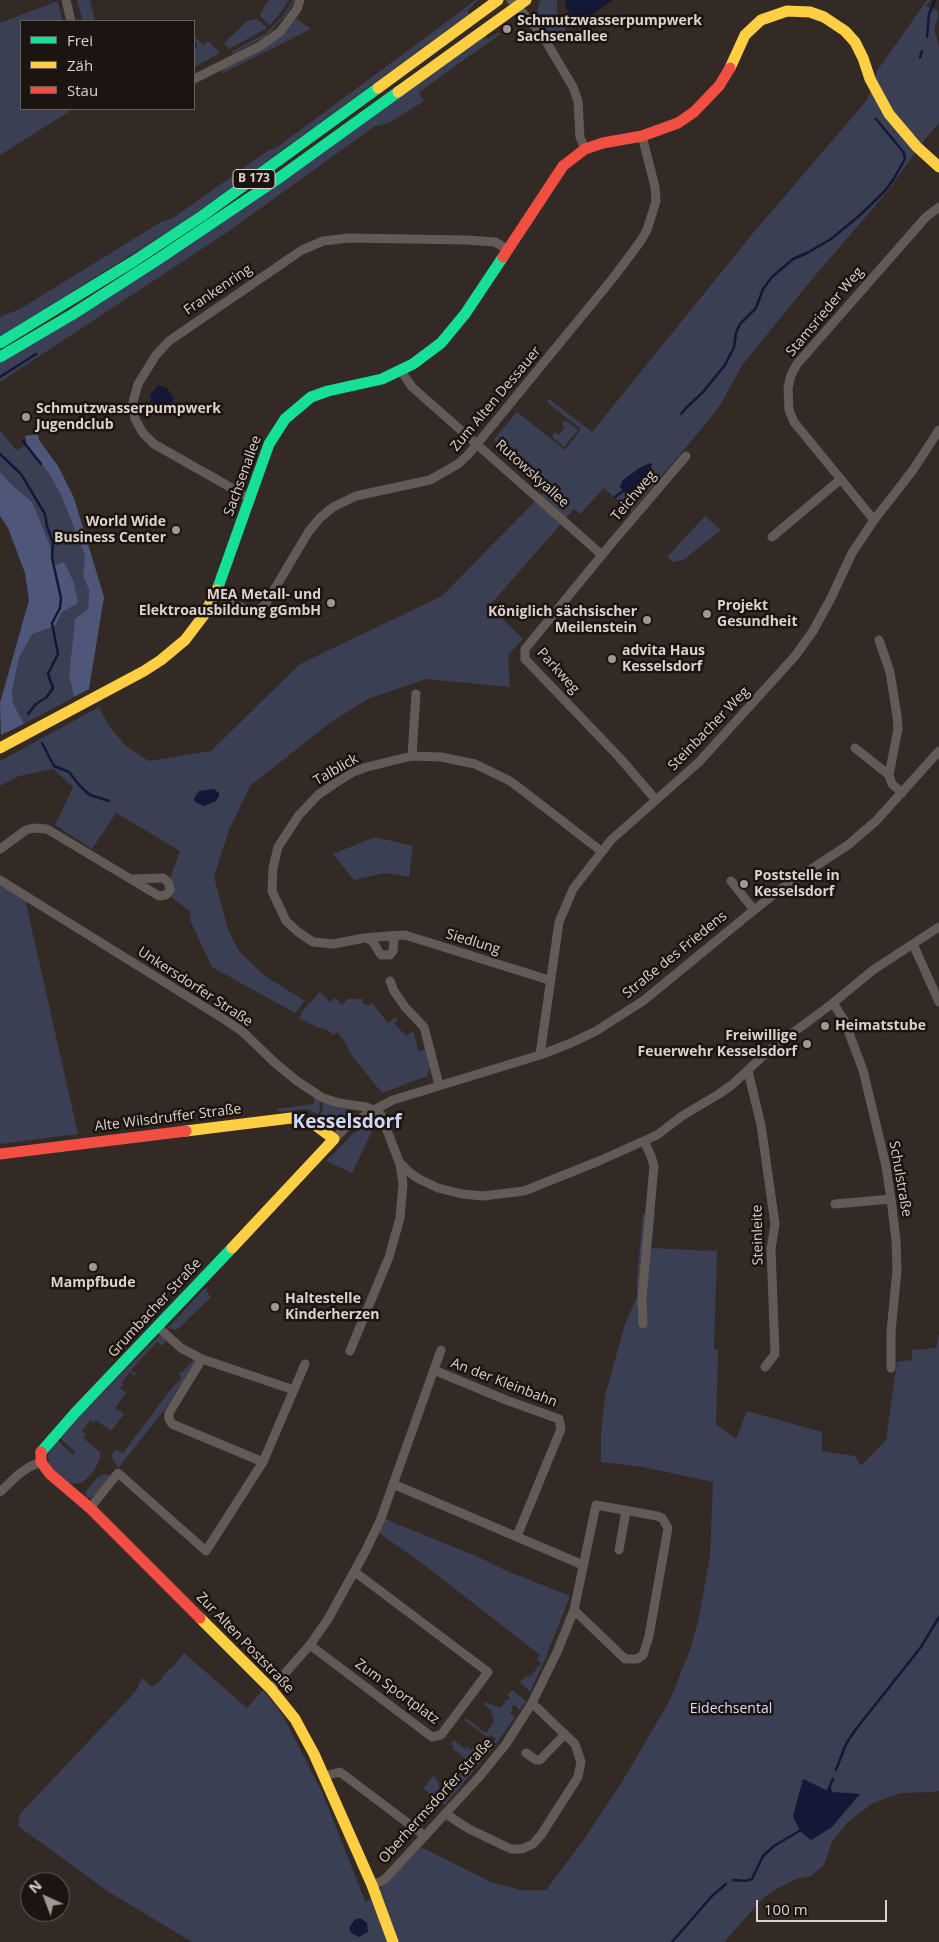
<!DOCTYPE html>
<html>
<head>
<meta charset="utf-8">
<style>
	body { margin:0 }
	#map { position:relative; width:939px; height:1942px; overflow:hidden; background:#332a26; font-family:"Open Sans",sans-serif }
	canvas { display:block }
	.legend { position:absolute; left:20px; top:20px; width:175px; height:90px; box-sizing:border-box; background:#1b1410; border:1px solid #68605b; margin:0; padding:6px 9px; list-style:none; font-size:15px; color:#dcd1cb }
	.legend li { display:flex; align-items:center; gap:10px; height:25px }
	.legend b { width:25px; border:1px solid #68605b }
	.north { position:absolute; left:20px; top:1872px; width:50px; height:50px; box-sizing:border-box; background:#1b1410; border:1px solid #68605b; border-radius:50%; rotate:317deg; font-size:14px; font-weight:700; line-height:20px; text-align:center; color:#dcd1cb }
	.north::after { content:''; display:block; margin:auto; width:18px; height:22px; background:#a19791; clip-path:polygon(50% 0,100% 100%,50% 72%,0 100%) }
	.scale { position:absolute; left:756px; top:1900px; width:131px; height:22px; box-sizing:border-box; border:2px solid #dcd1cb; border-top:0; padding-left:6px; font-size:15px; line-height:18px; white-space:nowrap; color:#dcd1cb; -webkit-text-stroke:4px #1b1410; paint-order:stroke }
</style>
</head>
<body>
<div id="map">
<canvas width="939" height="1942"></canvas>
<ul class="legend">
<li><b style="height:6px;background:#16e098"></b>Frei</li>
<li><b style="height:6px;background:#ffcf43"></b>Zäh</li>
<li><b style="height:6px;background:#f24e42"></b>Stau</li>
</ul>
<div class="north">N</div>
<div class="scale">100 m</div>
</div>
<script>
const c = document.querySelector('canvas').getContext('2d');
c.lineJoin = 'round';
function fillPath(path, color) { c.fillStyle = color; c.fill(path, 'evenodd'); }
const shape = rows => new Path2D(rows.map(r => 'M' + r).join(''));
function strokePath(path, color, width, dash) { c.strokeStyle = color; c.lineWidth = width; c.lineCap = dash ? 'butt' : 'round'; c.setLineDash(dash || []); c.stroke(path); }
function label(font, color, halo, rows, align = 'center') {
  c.font = font + ' "Open Sans",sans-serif'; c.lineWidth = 5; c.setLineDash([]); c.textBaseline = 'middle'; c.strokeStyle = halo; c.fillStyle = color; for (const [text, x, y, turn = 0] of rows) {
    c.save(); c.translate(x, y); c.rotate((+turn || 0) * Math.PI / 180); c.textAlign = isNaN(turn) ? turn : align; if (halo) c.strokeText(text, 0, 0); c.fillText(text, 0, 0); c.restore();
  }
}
fillPath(shape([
	[77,0,90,0,95,21,83,21],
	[270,0,289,0,278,16,270,25,260,16,265,5],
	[293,0,295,0,286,15,266,36,234,53,231,52,265,34,282,17],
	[476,0,478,0,468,10,469,14,186,220,0,337,0,317,20,309,161,222,173,218,269,150,276,148],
	[540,0,557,0,557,11,560,21,568,33,558,39,549,34,537,12],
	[927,0,931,0,925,6,937,10,938,17,934,28,939,47,939,123,925,139,886,193,813,278,743,364,720,405,709,420,631,512,604,488,580,514,574,509,489,606,523,639,508,655,510,687,426,679,368,699,331,722,250,786,229,830,214,877,228,929,238,950,265,976,305,1001,295,1013,212,967,190,920,191,912,170,896,174,888,170,879,180,851,116,813,92,849,55,825,73,787,53,769,19,776,0,786,0,761,99,707,109,726,126,746,149,761,211,751,300,664,442,596,545,491,495,447,495,438,517,412,565,450,581,429,547,402,549,399,592,432,754,232,867,100,877,71],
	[58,1,62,21,21,21,21,109,73,109,0,155,0,23],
	[257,19,267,28,229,49,224,43,247,21],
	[296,19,311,29,223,73,221,71,254,54,283,34],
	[497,33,502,33,419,92,424,101,389,123,375,126,229,231,0,382,0,363,485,35,488,39],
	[194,36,203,45,208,41,220,53,194,67,194,49,198,45,194,40],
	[565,420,578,430,564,447,552,437,555,432,559,435,565,427,562,424],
	[0,430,16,450,27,445,48,472,61,495,85,556,83,576,89,590,88,609,75,619,69,675,74,697,24,724,13,703,12,691,19,658,32,633,55,626,62,612,63,562,55,565,49,543,12,485,0,472],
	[705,516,721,530,683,560,673,562,667,557],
	[375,837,413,846,409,877,384,873,354,880,333,854],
	[0,882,25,899,78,1134,0,1144],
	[320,992,330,1002,335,998,342,1005,348,999,363,999,362,1003,369,1006,372,1003,388,1023,396,1017,398,1019,394,1023,406,1036,411,1032,414,1033,418,1051,427,1049,430,1067,427,1076,382,1093,352,1056,345,1042,337,1032,333,1035,328,1030,317,1027,299,1018,304,1009],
	[314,1097,320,1100,320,1109,318,1114,307,1109,280,1112,276,1109,314,1104],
	[323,1102,353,1112,339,1121,331,1120,320,1115,323,1109],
	[372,1121,377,1125,375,1125,352,1173,326,1161,364,1123],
	[643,1214,655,1214,651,1248,717,1251,714,1349,718,1350,716,1424,736,1439,747,1411,822,1432,822,1451,855,1456,861,1466,886,1440,897,1362,912,1360,912,1350,936,1348,939,1334,939,1791,932,1792,901,1793,873,1803,848,1822,832,1842,824,1865,811,1876,797,1879,780,1887,764,1897,724,1942,192,1942,109,1892,18,1826,20,1814,136,1691,142,1678,152,1687,162,1679,162,1677,170,1668,172,1668,184,1653,247,1708,263,1690,282,1714,322,1792,366,1903,421,1847,491,1882,521,1890,546,1890,585,1838,622,1782,670,1700,690,1650,698,1622,710,1556,713,1482,643,1467,601,1462,601,1435,605,1396,625,1324,637,1297,637,1279],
	[205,1288,208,1289,206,1291,211,1297,180,1327,176,1330,168,1328],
	[159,1336,162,1336,166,1340,162,1346,157,1342,131,1370,136,1374,135,1376,130,1372,121,1383,123,1384,120,1388,126,1393,115,1408,124,1414,111,1431,96,1420,94,1423,90,1420,82,1431,86,1434,83,1438,100,1452,100,1459,94,1471,82,1483,67,1483,49,1465,48,1455,52,1446,57,1440,73,1455,76,1453,59,1437],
	[192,1357,196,1360,195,1363,165,1409,118,1468,111,1456,115,1450,123,1453,171,1389,182,1378,178,1373,181,1373,193,1361],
	[105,1474,111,1476,95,1495,91,1498,86,1497,86,1491,97,1478],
	[385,1519,476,1556,507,1571,570,1596,545,1659,530,1692,520,1682,527,1676,531,1676,541,1663,537,1659,540,1655,423,1564,379,1533],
	[512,1690,526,1701,518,1712,519,1709,514,1705,511,1706,513,1709,510,1713,515,1717,496,1744,494,1742,496,1739,491,1735,488,1738,464,1720,466,1718,484,1732,487,1732,494,1722,492,1720,494,1717,491,1714,492,1711,484,1705,485,1702,500,1708,506,1702,501,1697,507,1701,510,1698,507,1696],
	[454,1740,465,1749,467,1747,471,1750,481,1741,492,1749,445,1805,423,1789,433,1776,439,1782,438,1786,440,1788,444,1788,448,1784,453,1784,457,1780,456,1776,465,1761,462,1755,452,1749,454,1746,450,1744]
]), '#3a3f54');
fillPath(shape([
	[38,434,39,440,58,466,74,498,104,597,89,689,74,697,69,675,75,619,88,609,89,590,83,576,85,556,61,495,48,472,27,445,25,436],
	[0,472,12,485,32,502,49,543,55,565,64,562,74,583,78,603,62,612,55,626,32,634,19,658,12,691,13,703,24,724,1,735,0,703,29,600,25,573,8,528,0,516]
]), '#4e577a');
fillPath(shape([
	[567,0,613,0,581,22,575,20,566,8,565,3],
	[158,385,167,388,174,398,170,407,158,411,151,404,150,395],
	[650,463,652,464,649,477,633,490,626,493,623,491,620,487,622,481,639,468],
	[214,789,219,793,219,796,216,801,204,806,195,802,194,798,199,791],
	[803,1779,826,1790,829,1787,831,1787,832,1792,860,1794,831,1828,811,1840,800,1831,793,1816],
	[360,1918,367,1923,368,1932,359,1937,351,1933,349,1928,354,1920]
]), '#121836');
strokePath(shape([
	[927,37,929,14,935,0],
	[920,57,922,51],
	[0,377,36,354],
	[681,414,686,408,703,392,725,365,734,347,736,333,740,324,756,308,763,289,772,277,793,259,807,253,831,239,859,216,884,192,893,180,905,159,904,153,876,119],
	[23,441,41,464],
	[0,454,21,474,45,514,47,526,53,543,52,558,61,598,60,608,52,623,58,654,48,674,53,688,47,697,36,704,28,714],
	[615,497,623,491],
	[42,743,54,766,69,772,80,786,90,795,109,801],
	[836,1770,846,1744,856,1729,921,1647,939,1617],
	[829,1788,833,1779],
	[733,1880,745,1881,752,1879,763,1856,774,1846,801,1830],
	[672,1942,712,1896,726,1884]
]), '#121836', 2.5);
strokePath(shape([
	[66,0,71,21],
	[511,0,541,33,573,87,578,101,580,137,585,149],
	[194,79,260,46,280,32,297,9,300,0],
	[401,371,412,387,602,555],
	[251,497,244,495,154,444,143,433,135,419,133,402,138,384,156,355,169,341,302,250,323,241,349,238,466,240,495,242,507,249],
	[874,520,794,422,789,410,788,388,791,375,797,364,926,217,939,207],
	[772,537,841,479],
	[216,594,249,611,257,611,265,605,309,531,320,518,333,507,356,496,430,480,458,464,468,455,613,278,640,242,647,230,656,201,655,187,642,136],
	[879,640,890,672,897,716,898,729,889,775],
	[855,748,889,775,892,784,902,793],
	[412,756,416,694],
	[656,800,619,757,525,659,525,649,611,544,686,456],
	[0,849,26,830,33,828,47,829,159,896,166,895,170,890,168,882,163,878,132,879],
	[0,880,227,1021,243,1032,274,1062,297,1081,323,1098,339,1103,366,1107,374,1110,381,1115,400,1164,403,1184,400,1218,389,1257,350,1351],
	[731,881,754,910],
	[389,936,405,935,549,980],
	[367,938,373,942,381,955,390,955,393,951,394,940,389,936,364,938,333,944,313,942,298,932,286,921,272,891,273,868,278,847,299,815,318,795,334,784,353,772,367,767,412,756,441,757,475,764,510,781,526,793,601,851],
	[913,944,939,1002],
	[390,981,394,991,405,1007,424,1027,439,1085],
	[833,1003,844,1020,863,1070,886,1166,891,1199,896,1240,897,1270,891,1332,891,1368],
	[540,1055,559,922,573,889,611,840,699,762,795,656,813,631,831,598,852,553,874,520,913,470,939,430],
	[748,1071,761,1125,775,1224,771,1249,775,1354,765,1367],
	[334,1139,345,1128,374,1110,393,1100,540,1055,571,1043,596,1031,643,1001,754,910,781,889,848,845,876,821,939,751],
	[401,1164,409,1172,419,1179,438,1188,462,1194,483,1196,524,1191,599,1161,657,1135,682,1116,719,1094,733,1084,767,1052,833,1003,873,970,939,927],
	[835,1204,891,1199],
	[643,1324,642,1298,654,1166,651,1156,644,1141],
	[158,1327,181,1348,202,1359],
	[434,1370,506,1400,559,1419,561,1429,517,1536],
	[263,1462,172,1424,169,1419,169,1413,202,1359,294,1390],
	[393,1484,583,1565],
	[0,1492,19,1474,29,1467,41,1462],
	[90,1508,118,1473,206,1551,263,1462,305,1364],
	[619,1550,626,1511],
	[310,1645,432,1737,441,1735,488,1672,355,1572],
	[271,1689,310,1645,328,1619,365,1552,380,1521,441,1350],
	[526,1753,536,1760,540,1760,565,1734],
	[324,1776,340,1772,425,1836],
	[446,1814,469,1829,511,1849,522,1849,533,1844,541,1835,578,1777,581,1762,575,1744,532,1703],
	[372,1885,382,1881,387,1877,480,1776,506,1744,532,1703,557,1652,574,1610,596,1505,657,1516,662,1518,668,1528,649,1636,643,1655,637,1659,625,1659,574,1610]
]), '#615a56', 9);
strokePath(shape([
	[0,343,134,261,202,216,378,88],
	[0,357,73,314,157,260,276,180,398,92],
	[217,590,269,444,285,419,311,397,328,391,382,379,413,364,441,343,465,314,503,257],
	[41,1452,75,1413,232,1248]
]), '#16e098', 11);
strokePath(shape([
	[730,68,745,35,761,20,787,11,810,12,824,17,845,31,855,42,863,58,870,79,889,114,917,147,939,167],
	[378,88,498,0],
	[398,92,526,0],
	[0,748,144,671,161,660,185,640,204,615,217,590],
	[186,1131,291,1118,314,1124,334,1139,232,1248],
	[200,1618,271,1689,295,1719,314,1754,372,1885,393,1942]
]), '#ffcf43', 11);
strokePath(shape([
	[503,257,563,166,585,149,603,143,642,136,678,123,694,112,719,86,730,68],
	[0,1154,186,1131],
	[41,1452,41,1462,50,1474,90,1508,200,1618]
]), '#f24e42', 11);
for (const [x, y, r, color] of [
	[507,29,5,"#a19791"],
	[26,417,5,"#a19791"],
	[176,530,5,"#a19791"],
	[331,603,5,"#a19791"],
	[707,614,5,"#a19791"],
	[647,620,5,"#a19791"],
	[612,659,5,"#a19791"],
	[744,884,5,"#a19791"],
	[825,1026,5,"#a19791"],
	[807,1044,5,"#a19791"],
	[93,1267,5,"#a19791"],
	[275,1307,5,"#a19791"]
]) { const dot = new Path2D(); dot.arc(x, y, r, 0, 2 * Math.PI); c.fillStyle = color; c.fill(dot); strokePath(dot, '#1b1410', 2); }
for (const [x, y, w] of [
	[254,179,42]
]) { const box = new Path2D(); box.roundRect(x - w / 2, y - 9.5, w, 19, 4); c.fillStyle = '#1b1410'; c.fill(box); strokePath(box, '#dcd1cb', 1); }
label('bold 12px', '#dcd1cb', null, [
	["B 173",254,179]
]);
label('bold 14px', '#dcd1cb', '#1b1410', [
	["Schmutzwasserpumpwerk",517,21],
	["Sachsenallee",517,37],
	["Schmutzwasserpumpwerk",36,409],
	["Jugendclub",36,425],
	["World Wide",166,522,"right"],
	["Business Center",166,538,"right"],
	["MEA Metall- und",321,595,"right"],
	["Elektroausbildung gGmbH",321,611,"right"],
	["Projekt",717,606],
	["Gesundheit",717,622],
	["Königlich sächsischer",637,612,"right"],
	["Meilenstein",637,628,"right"],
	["advita Haus",622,651],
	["Kesselsdorf",622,667],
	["Poststelle in",754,876],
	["Kesselsdorf",754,892],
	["Heimatstube",835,1026],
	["Freiwillige",797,1036,"right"],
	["Feuerwehr Kesselsdorf",797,1052,"right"],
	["Mampfbude",93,1283,"center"],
	["Haltestelle",285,1299],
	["Kinderherzen",285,1315]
], 'left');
label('14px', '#dcd1cb', '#1b1410', [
	["Frankenring",218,290,-34],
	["Stamsrieder Weg",825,312,-50],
	["Zum Alten Dessauer",496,399,-50],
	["Rutowskyallee",532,474,42],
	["Sachsenallee",243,476,-70],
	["Teichweg",634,496,-50],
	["Parkweg",558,671,48],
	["Steinbacher Weg",709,729,-46],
	["Talblick",336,770,-30],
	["Siedlung",473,942,17],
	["Straße des Friedens",675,955,-39],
	["Unkersdorfer Straße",195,987,33],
	["Alte Wilsdruffer Straße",168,1118,-7],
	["Schulstraße",900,1179,80],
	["Steinleite",758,1235,-91],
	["Grumbacher Straße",155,1308,-47],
	["An der Kleinbahn",504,1383,21],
	["Zur Alten Poststraße",245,1643,46],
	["Zum Sportplatz",397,1692,36],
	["Oberhermsdorfer Straße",436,1801,-48]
]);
label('14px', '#d7dffb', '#1b1410', [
	["Eidechsental",731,1709]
]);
label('bold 19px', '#ced7f3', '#1b1410', [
	["Kesselsdorf",347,1123]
]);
</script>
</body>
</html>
